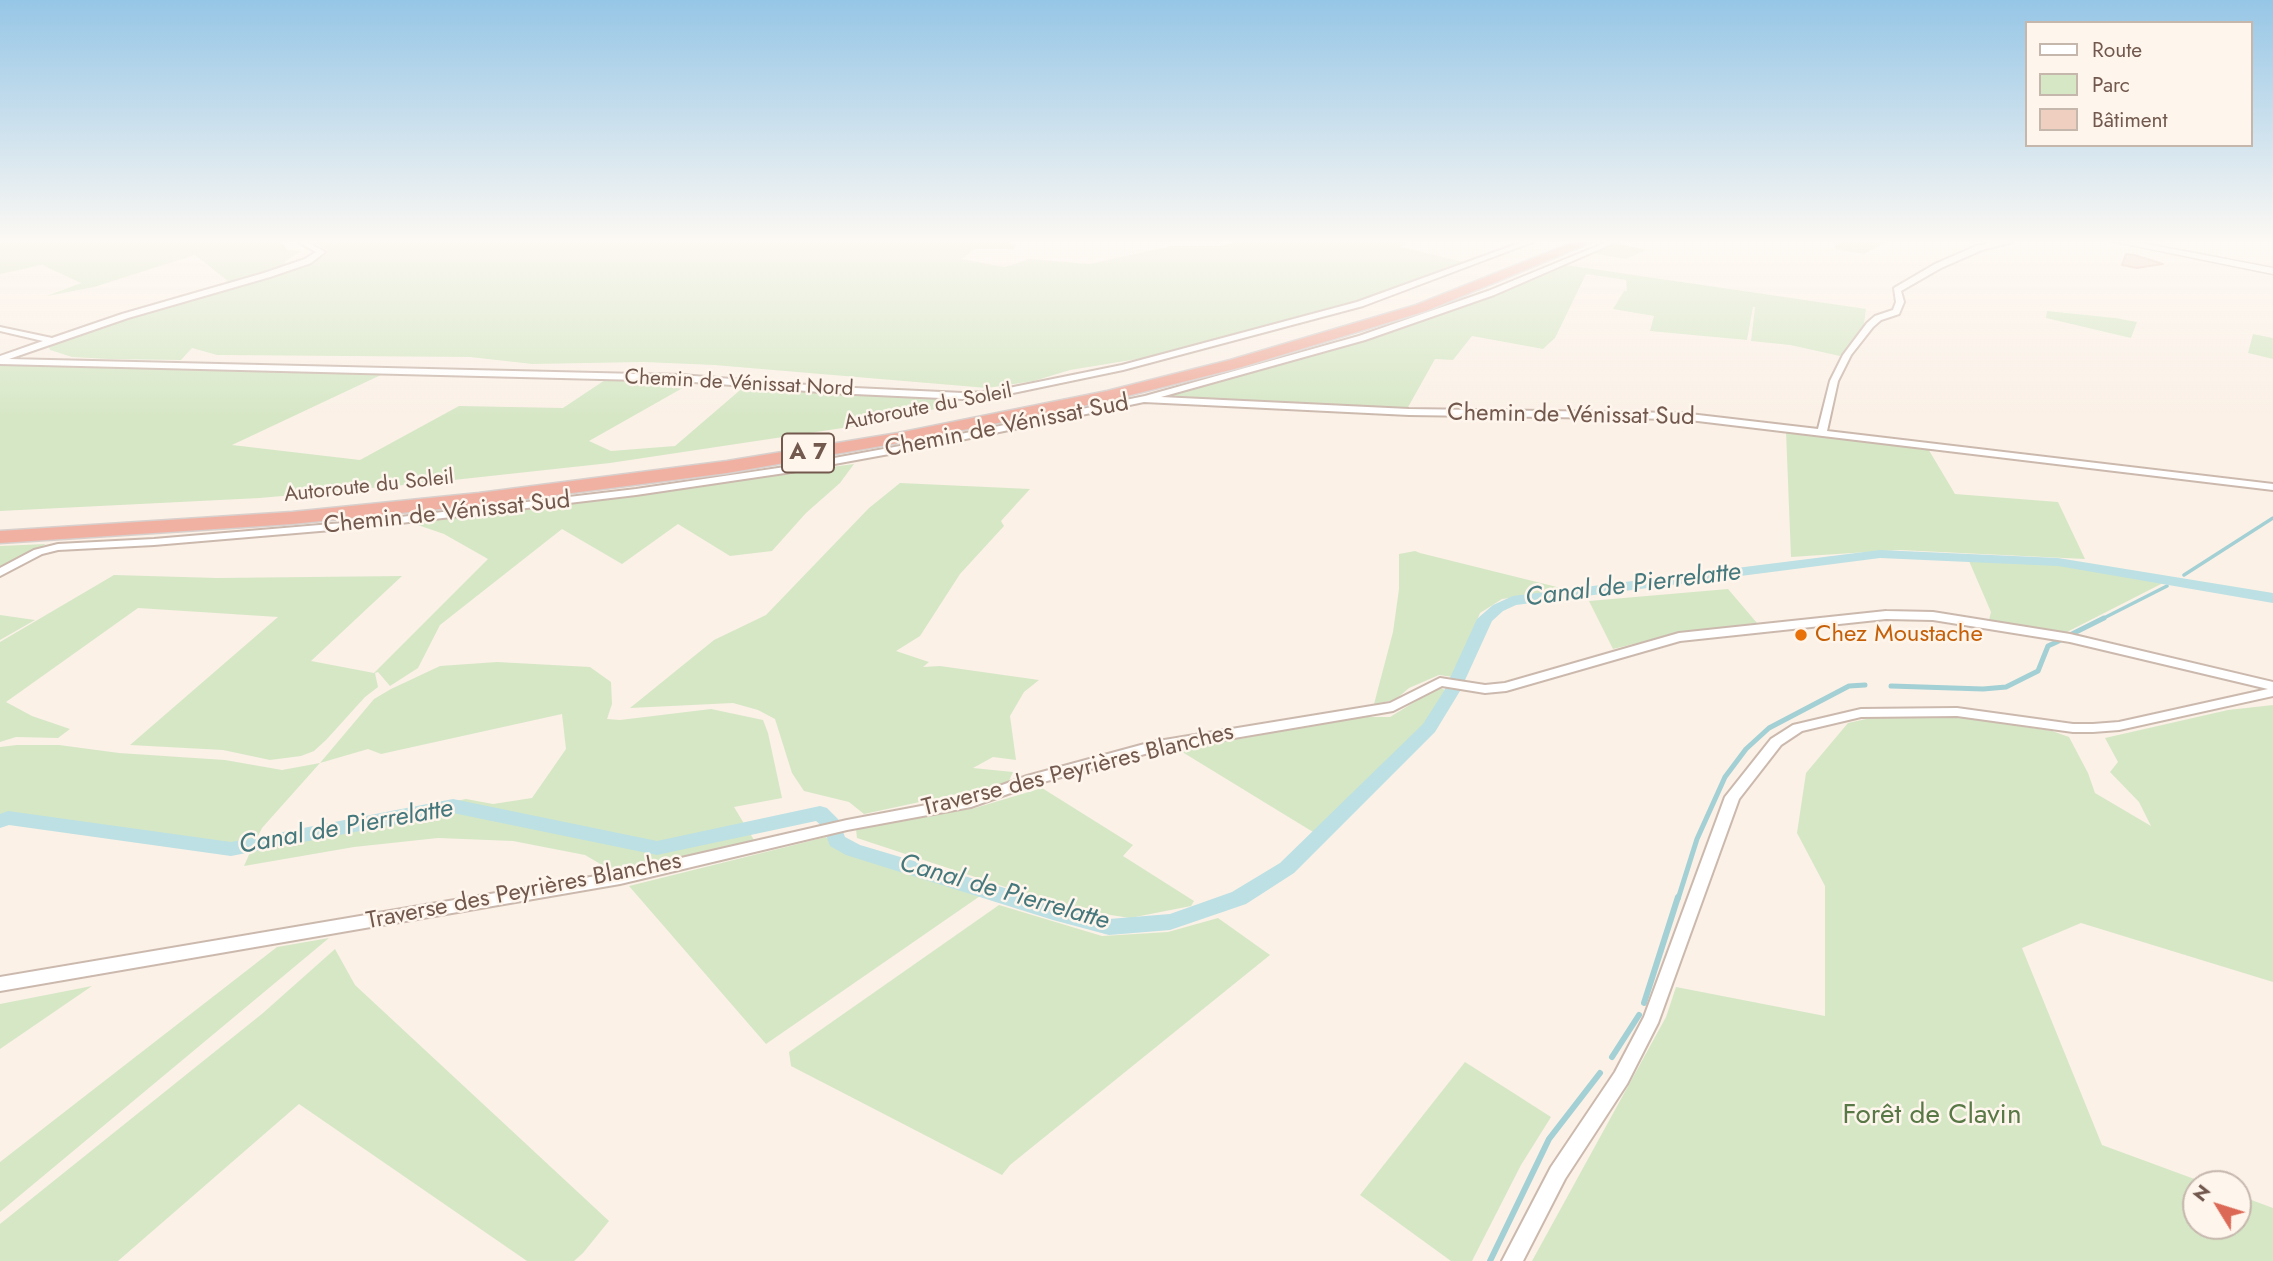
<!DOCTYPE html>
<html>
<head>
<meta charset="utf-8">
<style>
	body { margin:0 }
	#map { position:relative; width:2273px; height:1261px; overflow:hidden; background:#fbf1e7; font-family:Jost,sans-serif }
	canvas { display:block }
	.legend { position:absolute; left:2025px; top:21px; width:228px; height:126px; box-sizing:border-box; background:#fef6ed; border:2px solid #c6b7ad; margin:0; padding:9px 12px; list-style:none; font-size:21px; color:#72584d }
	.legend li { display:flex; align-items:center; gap:14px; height:35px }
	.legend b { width:35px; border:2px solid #c6b7ad }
	.north { position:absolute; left:2182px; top:1170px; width:70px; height:70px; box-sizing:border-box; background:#fef6ed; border:2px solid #c6b7ad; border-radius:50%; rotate:308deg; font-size:19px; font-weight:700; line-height:28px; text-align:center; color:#72584d }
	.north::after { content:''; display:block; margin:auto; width:24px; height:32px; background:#dc6955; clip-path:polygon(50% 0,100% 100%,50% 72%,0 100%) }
</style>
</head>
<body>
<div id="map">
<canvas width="2273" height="1261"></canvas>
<ul class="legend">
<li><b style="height:9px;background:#fff"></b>Route</li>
<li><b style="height:19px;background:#d6e7c6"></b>Parc</li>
<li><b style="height:19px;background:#eecfc0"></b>Bâtiment</li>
</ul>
<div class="north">N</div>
</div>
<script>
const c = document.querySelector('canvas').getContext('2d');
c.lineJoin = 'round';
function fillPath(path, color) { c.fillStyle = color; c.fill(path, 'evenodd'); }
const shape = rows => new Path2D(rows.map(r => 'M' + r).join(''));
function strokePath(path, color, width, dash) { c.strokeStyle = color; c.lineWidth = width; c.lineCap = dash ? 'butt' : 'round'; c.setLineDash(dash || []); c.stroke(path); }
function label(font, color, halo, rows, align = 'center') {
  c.font = font + ' Jost,sans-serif'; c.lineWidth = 5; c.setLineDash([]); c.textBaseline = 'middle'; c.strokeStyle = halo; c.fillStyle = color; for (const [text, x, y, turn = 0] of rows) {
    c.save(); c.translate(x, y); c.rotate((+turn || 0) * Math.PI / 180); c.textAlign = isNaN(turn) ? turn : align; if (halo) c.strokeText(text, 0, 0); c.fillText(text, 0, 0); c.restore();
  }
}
fillPath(shape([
	[0,240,275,240,284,244,286,250,301,251,286,261,284,266,229,282,195,255,94,287,47,296,81,283,42,265,0,274],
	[307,240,1003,240,1016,245,1014,249,974,249,962,259,1004,267,1030,259,1089,264,1172,246,1218,246,1245,240,1413,240,1400,247,1468,263,1356,302,1162,355,1070,370,1034,381,987,388,714,365,643,362,532,364,470,357,217,355,192,348,181,360,108,359,72,357,50,350,48,344,134,314,288,269,327,254,327,250,322,247],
	[1834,240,1890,240,1864,254,1835,249],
	[1614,243,1646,250,1626,259,1592,253],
	[1566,265,1866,309,1863,331,1840,356,1790,345,1751,341,1755,307,1753,307,1747,340,1650,331,1654,316,1613,309,1624,291,1627,291,1626,280,1586,274,1555,338,1543,349,1472,336,1453,360,1435,359,1407,409,1164,401,1174,392,1286,363,1410,325],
	[2047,311,2115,318,2137,322,2131,338,2046,318],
	[2253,334,2273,338,2273,359,2248,353],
	[34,362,103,368,383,374,232,445,360,460,459,406,563,408,608,378,695,381,589,441,611,451,675,446,746,385,798,391,956,398,954,405,856,426,610,463,426,483,260,498,0,511,0,363],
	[1786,431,1927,447,1955,494,2058,502,2085,559,1899,550,1791,557],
	[854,464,840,483,806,513,772,551,730,556,678,524,622,564,562,529,440,625,418,668,390,686,378,672,375,673,378,687,365,697,326,740,314,751,301,756,270,760,223,750,130,745,278,617,138,608,6,702,32,716,70,729,58,738,16,737,0,742,0,642,114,575,217,578,402,576,311,661,374,673,488,559,444,534,409,522],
	[900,483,1030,489,1001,521,1004,526,960,574,920,636,896,651,929,662,923,667,940,666,1039,680,1024,692,1010,716,1016,760,993,757,973,768,1013,772,1008,783,864,814,849,802,804,791,792,773,775,719,758,710,733,703,630,708,714,640,766,615,869,508],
	[46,544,0,570,0,546],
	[1415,551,1420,553,1569,590,1502,599,1480,613,1453,677,1439,675,1409,688,1395,700,1374,704,1393,632,1399,589,1399,554],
	[1969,561,2060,563,2165,582,2063,634,1989,620,1991,612],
	[1728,589,1757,623,1679,633,1613,649,1589,601],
	[0,615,35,620,0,640],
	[497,662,590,667,611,682,612,704,607,719,620,720,711,709,763,720,768,733,782,798,734,807,754,840,614,872,585,855,513,841,438,838,354,847,244,866,252,848,259,847,262,838,466,799,493,804,532,798,566,749,562,714,381,754,368,749,320,763,262,828,256,840,237,844,11,813,0,817,0,747,17,745,59,745,119,753,225,760,282,770,320,763,374,699,391,689,440,666],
	[1439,687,1447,691,1418,733,1313,832,1179,750,1359,717,1390,717],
	[2273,705,2273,982,2081,923,2022,948,2102,1145,2208,1184,2196,1184,2196,1226,2238,1226,2238,1195,2273,1208,2273,1261,1532,1261,1666,1017,1676,987,1825,1016,1825,886,1797,833,1806,773,1848,723,1884,715,1954,716,2052,731,2069,737,2088,773,2095,793,2151,826,2139,802,2110,772,2118,762,2105,738,2228,710],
	[1042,788,1133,845,1123,856,1194,901,1191,906,1130,918,1072,909,857,838,856,829,975,808],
	[826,837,837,848,983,894,766,1044,629,886],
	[999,905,1102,936,1168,932,1218,918,1270,955,1010,1165,1002,1175,791,1066,789,1052],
	[329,938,0,1212,0,1162,277,947],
	[335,949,355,985,609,1221,583,1253,574,1261,527,1261,299,1104,118,1261,0,1261,0,1224,263,1013],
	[92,986,0,1049,0,1004],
	[1465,1062,1551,1117,1521,1165,1472,1261,1451,1261,1360,1195]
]), '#d6e7c6');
strokePath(shape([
	[2105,240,2125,244],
	[2122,240,2165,247],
	[2180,250,2227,259]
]), '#a3d0d4', 2.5);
strokePath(shape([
	[2184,575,2273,518],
	[2100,620,2167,586]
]), '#a3d0d4', 3.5);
strokePath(shape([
	[2070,635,2104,618],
	[1891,686,1983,689,2006,687,2038,671,2048,646,2063,639],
	[1678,899,1697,839,1725,777,1746,749,1769,728,1849,686,1865,685]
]), '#a3d0d4', 5);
strokePath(shape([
	[1644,1003,1678,897],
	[1612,1057,1639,1015],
	[1490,1261,1549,1139,1600,1073]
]), '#a3d0d4', 6);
fillPath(shape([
	[1880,550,2058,558,2273,593,2273,603,2058,566,1880,558,1516,605,1503,611,1492,621,1460,691,1435,732,1294,873,1246,904,1170,930,1109,935,1053,920,846,855,830,846,823,827,816,821,657,855,453,813,231,856,9,825,0,828,0,814,8,811,231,842,453,799,657,841,820,806,827,808,838,819,845,837,860,845,1109,919,1170,914,1232,892,1280,863,1423,724,1444,691,1477,619,1493,605,1513,596,1880,550]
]), '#bce0e3');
const building = shape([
	[2126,254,2134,255,2163,264,2137,268,2122,265,2126,254]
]);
fillPath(building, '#eecfc0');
strokePath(building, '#e0b5a2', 2);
const minor = shape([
	[295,240,303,240,325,252,311,263,270,277,128,318,9,359,681,375,833,387,963,393,989,392,1122,365,1357,302,1528,240,1538,240,1363,306,1123,370,989,398,963,399,833,393,681,381,0,364,0,356,43,341,0,331,0,327,52,338,122,314,264,273,305,259,316,252,295,240],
	[1612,240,1621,240,1494,295,1365,340,1161,397,1409,409,1681,413,1818,429,1830,381,1843,355,1867,323,1875,316,1893,310,1896,302,1894,288,1935,264,1976,246,2003,240,2013,240,2013,242,1982,250,1941,268,1901,291,1904,302,1899,314,1881,320,1873,327,1851,355,1838,381,1827,431,2273,484,2273,490,1681,419,1409,415,1144,402,922,448,785,473,636,495,367,527,154,545,58,550,42,554,0,576,0,568,34,550,58,544,154,539,367,521,636,489,785,467,922,442,1145,396,1359,336,1488,291,1612,240],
	[1886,611,1933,612,2070,634,2273,682,2273,696,2119,730,2093,732,2073,732,1957,716,1861,717,1802,731,1781,745,1739,799,1658,1023,1627,1084,1565,1179,1523,1261,1502,1261,1551,1167,1615,1072,1644,1017,1725,797,1771,739,1793,725,1861,709,1957,708,2073,724,2093,724,2119,722,2268,689,2070,642,1933,620,1886,619,1680,641,1506,691,1485,693,1442,686,1393,711,1152,752,1036,784,971,807,847,830,620,884,0,991,0,977,620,872,847,820,969,797,1027,776,1152,742,1390,703,1440,678,1485,685,1505,683,1679,633,1886,611]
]);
const secondary = shape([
	[2106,240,2125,240,2273,268,2273,274,2106,240]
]);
const motorway = shape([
	[1579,240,1597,240,1426,311,1242,367,1107,401,898,443,727,473,479,505,292,524,0,543,0,531,292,512,479,493,727,461,898,433,1107,391,1230,360,1416,305,1579,240]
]);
strokePath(minor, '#ccb9ae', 4);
strokePath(secondary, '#d0bbae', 3);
strokePath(motorway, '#d8d0cd', 3);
fillPath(minor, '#fff');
fillPath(secondary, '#fff');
fillPath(motorway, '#f0b1a2');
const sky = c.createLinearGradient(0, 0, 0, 416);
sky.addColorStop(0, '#96c6e6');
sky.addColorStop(0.58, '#fdf9f4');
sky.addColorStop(1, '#fdf9f400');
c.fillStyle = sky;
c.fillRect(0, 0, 2273, 416);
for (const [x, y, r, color] of [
	[1801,635,7,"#e8710a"]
]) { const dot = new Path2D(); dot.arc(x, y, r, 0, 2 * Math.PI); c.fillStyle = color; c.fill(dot); strokePath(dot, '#fef6ed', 2.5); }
label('21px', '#72584d', '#fef6ed', [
	["Chemin de Vénissat Nord",739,384,3],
	["Autoroute du Soleil",928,408,-11],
	["Autoroute du Soleil",369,487,-6]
]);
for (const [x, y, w] of [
	[808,453,52]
]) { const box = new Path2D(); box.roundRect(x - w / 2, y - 19.5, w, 39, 5); c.fillStyle = '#fef6ed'; c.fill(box); strokePath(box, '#72584d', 2); }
label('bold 23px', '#72584d', null, [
	["A 7",808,453]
]);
label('24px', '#72584d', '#fef6ed', [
	["Chemin de Vénissat Sud",1571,416,1],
	["Chemin de Vénissat Sud",1007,427,-11],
	["Chemin de Vénissat Sud",447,514,-6],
	["Traverse des Peyrières Blanches",1078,771,-14],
	["Traverse des Peyrières Blanches",524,892,-11]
]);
label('24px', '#c56008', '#fef6ed', [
	["Chez Moustache",1815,635]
], 'left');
label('italic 26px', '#45787d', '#fef6ed', [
	["Canal de Pierrelatte",1633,586,-7],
	["Canal de Pierrelatte",346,828,-10],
	["Canal de Pierrelatte",1004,893,16]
]);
label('28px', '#587846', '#fef6ed', [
	["Forêt de Clavin",1932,1116]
]);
</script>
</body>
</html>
